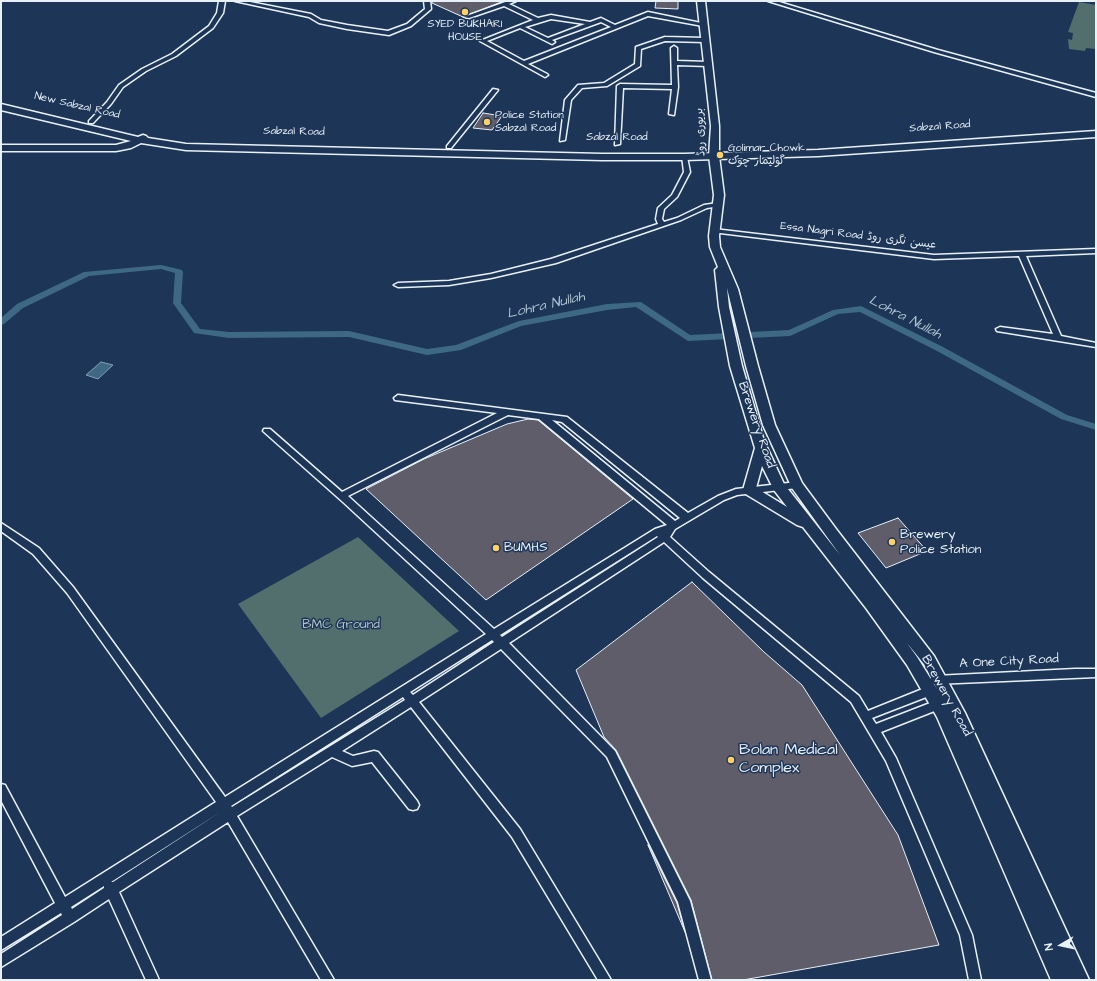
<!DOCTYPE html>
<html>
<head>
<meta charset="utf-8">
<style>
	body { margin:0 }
	#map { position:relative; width:1097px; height:981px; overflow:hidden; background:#1d3557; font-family:"Architects Daughter",sans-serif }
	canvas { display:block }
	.frame { position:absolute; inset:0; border:2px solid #e8f1f8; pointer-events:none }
	.north { position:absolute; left:1041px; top:925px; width:40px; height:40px; -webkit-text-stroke:3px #1d3557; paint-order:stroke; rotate:261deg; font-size:11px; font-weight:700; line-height:16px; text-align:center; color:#e8f1f8 }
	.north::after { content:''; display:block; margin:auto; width:14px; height:18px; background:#e8f1f8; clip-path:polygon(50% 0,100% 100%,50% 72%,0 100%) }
</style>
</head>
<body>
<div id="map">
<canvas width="1097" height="981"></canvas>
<div class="frame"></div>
<div class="north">N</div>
</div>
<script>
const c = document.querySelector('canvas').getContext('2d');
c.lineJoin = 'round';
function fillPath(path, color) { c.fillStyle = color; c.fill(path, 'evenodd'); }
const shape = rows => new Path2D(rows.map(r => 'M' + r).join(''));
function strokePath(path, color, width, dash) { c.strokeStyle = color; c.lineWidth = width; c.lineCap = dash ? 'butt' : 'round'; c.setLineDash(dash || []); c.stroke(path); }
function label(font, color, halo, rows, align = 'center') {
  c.font = font + ' "Architects Daughter","Playpen Sans Arabic",sans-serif'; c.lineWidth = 3; c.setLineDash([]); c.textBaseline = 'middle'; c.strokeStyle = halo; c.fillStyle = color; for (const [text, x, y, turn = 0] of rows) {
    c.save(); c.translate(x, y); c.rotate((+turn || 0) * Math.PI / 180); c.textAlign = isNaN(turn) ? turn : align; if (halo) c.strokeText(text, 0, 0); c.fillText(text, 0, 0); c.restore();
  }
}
fillPath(shape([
	[1079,2,1096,5,1096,49,1086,48,1085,51,1069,49,1068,39,1072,40,1073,33,1068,32],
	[358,537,459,631,321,718,238,604]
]), '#526f6e');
const water = shape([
	[101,362,113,365,98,379,86,375,101,362]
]);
fillPath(water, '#3e6984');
strokePath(water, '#829fb2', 1);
fillPath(shape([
	[161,265,182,270,183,272,181,303,200,329,229,332,349,331,427,349,456,345,519,321,607,304,641,302,690,335,789,330,833,310,861,306,943,347,1067,415,1096,424,1096,430,1061,419,937,351,860,312,838,314,790,336,688,341,636,307,607,310,521,326,461,350,427,355,349,337,229,338,194,333,173,303,175,273,161,269,89,276,23,308,4,324,1,325,1,318,17,304,84,272,161,265]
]), '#3e6984');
const building = shape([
	[432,1,504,1,463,17,432,3,432,1],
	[656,1,678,1,678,9,655,8,656,1],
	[483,113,502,116,492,130,473,128,483,113],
	[528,419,538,420,633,499,486,600,366,489,424,459,507,424,528,419],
	[898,518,927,551,886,568,858,533,898,518],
	[692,582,764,652,802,685,898,835,939,945,743,980,712,980,691,900,616,750,604,737,576,670,692,582],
	[648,845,677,903,685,932,648,845]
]);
fillPath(building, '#5f5d6a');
strokePath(building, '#e8f1f8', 1);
const minor = shape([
	[219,1,225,1,223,13,213,28,176,56,146,71,123,87,111,104,93,123,89,123,89,121,107,102,119,85,142,69,172,54,209,26,217,13,219,1],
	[235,1,245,1,311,14,321,20,347,25,388,31,407,24,425,9,424,1,430,1,431,9,411,26,389,35,347,29,319,23,309,17,235,1],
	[508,1,516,1,509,4,538,18,551,15,590,22,601,18,615,25,648,12,706,24,703,26,648,16,528,64,547,74,548,75,545,77,480,41,533,20,504,6,469,18,464,17,508,1],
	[551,19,585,24,548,38,525,27,551,19],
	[601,22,611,27,524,61,487,41,520,28,552,44,555,42,552,40,601,22],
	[768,1,776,1,938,50,1096,93,1096,97,934,52,768,1],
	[665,37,705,38,708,40,705,42,665,41,641,49,640,66,607,86,582,88,571,100,565,140,560,141,565,100,578,85,604,83,635,64,636,47,665,37],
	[674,46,677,48,677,61,708,62,711,64,708,66,677,65,678,87,674,115,669,114,672,89,623,88,620,144,615,145,617,86,620,84,672,85,671,48,674,46],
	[493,89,498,90,451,148,447,148,447,146,493,89],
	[682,156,687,157,690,172,677,197,664,209,662,219,664,222,677,218,704,205,718,203,720,204,720,206,707,208,681,220,556,263,491,278,449,285,398,287,394,285,398,283,449,281,491,274,551,259,658,224,656,219,658,208,672,195,684,172,682,156],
	[714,229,934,255,1096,249,1096,253,1026,256,1061,336,1096,343,1096,347,997,331,996,329,1000,327,1053,334,1019,256,934,259,712,232,712,230,714,229],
	[398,395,567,417,688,513,718,496,736,489,797,482,800,483,801,485,800,487,797,488,737,495,724,500,675,529,670,537,709,572,859,696,868,711,930,686,934,688,935,691,934,694,872,718,876,724,938,700,942,702,943,705,942,708,881,732,896,758,972,935,981,980,969,980,960,935,886,761,851,702,703,578,664,542,509,643,615,751,690,901,711,980,699,980,678,902,607,757,501,649,419,702,520,829,611,980,598,980,512,837,411,707,342,751,353,756,374,751,378,752,417,801,419,805,417,809,413,810,409,809,372,762,352,766,332,757,237,816,334,980,321,980,228,822,119,892,159,980,146,980,109,899,74,922,1,967,1,954,62,915,61,913,1,950,1,937,55,903,1,800,1,784,5,785,65,897,216,802,67,593,33,554,1,531,1,523,39,548,73,587,225,797,486,634,343,502,263,431,264,429,270,429,342,492,497,413,395,400,394,398,398,395],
	[508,415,539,419,667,525,655,529,494,629,348,496,508,415],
	[552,420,562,422,680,518,675,521,552,420],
	[657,536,658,537,502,637,500,635,657,536],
	[492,640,494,642,413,695,410,692,492,640],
	[403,697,405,700,232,807,231,806,403,697],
	[222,811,113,882,111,882,222,811],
	[104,886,104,888,72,909,71,907,104,886],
	[1075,669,1096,669,1096,677,935,684,931,683,930,680,931,677,935,676,1075,669]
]);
const secondary = shape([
	[697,1,705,1,719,126,719,156,724,195,719,236,720,247,738,289,758,366,775,425,802,483,836,529,934,656,965,713,1089,980,1051,980,937,717,907,665,866,608,803,527,797,525,744,493,743,490,755,448,730,366,719,307,715,270,718,267,710,247,709,236,714,195,709,156,711,126,697,1],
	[727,288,746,366,763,425,792,488,840,555,784,484,764,441,742,366,729,307,727,288],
	[762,466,774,490,787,507,756,488,762,466],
	[907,643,924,664,937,689,917,657,907,643]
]);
const primary = shape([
	[1,104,138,137,143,135,146,136,148,138,186,144,602,154,684,154,818,150,1096,131,1096,137,818,156,684,160,602,160,186,150,141,143,131,148,116,151,1,151,1,145,116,145,131,141,1,110,1,104]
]);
strokePath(minor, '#e8f1f8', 3);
strokePath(secondary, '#e8f1f8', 3);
strokePath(primary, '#e8f1f8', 3);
fillPath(minor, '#1d3557');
fillPath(secondary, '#1d3557');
fillPath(primary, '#1d3557');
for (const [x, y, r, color] of [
	[465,12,4,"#ffd166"],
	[487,122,4,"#ffd166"],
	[720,155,4,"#ffd166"],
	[892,542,4,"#ffd166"],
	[496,548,4,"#ffd166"],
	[731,760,4,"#ffd166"]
]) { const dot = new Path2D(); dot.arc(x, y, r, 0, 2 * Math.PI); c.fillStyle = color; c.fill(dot); strokePath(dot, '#1d3557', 1.5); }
label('11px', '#e8f1f8', '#1d3557', [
	["SYED BUKHARI",465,25,"center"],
	["HOUSE",465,38,"center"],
	["Police Station",495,116],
	["Sabzal Road",495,129],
	["Golimar Chowk",728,149],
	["گولیمار چوک",728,162]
], 'left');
label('11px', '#e8f1f8', '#1d3557', [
	["New Sabzal Road",77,106,13],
	["Sabzal Road",940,127,-4],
	["Sabzal Road",294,132,1],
	["بریوری روڈ",701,132,-93],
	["Sabzal Road",617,138],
	["Essa Nagri Road عیسیٰ نگری روڈ",858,236,7]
]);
label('13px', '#e8f1f8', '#1d3557', [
	["Brewery Road",756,425,71],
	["A One City Road",1009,662,-3],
	["Brewery Road",946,696,61]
]);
label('13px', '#e8f1f8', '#1d3557', [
	["Brewery",900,535],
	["Police Station",900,550],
	["BUMHS",504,548]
], 'left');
label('13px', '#b4c4c8', '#1d3557', [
	["BMC Ground",341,625]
]);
label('italic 14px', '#acc1cf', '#1d3557', [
	["Lohra Nullah",546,306,-13],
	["Lohra Nullah",905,318,27]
]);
label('16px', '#e8f1f8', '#1d3557', [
	["Bolan Medical",739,751],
	["Complex",739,769]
], 'left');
</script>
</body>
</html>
